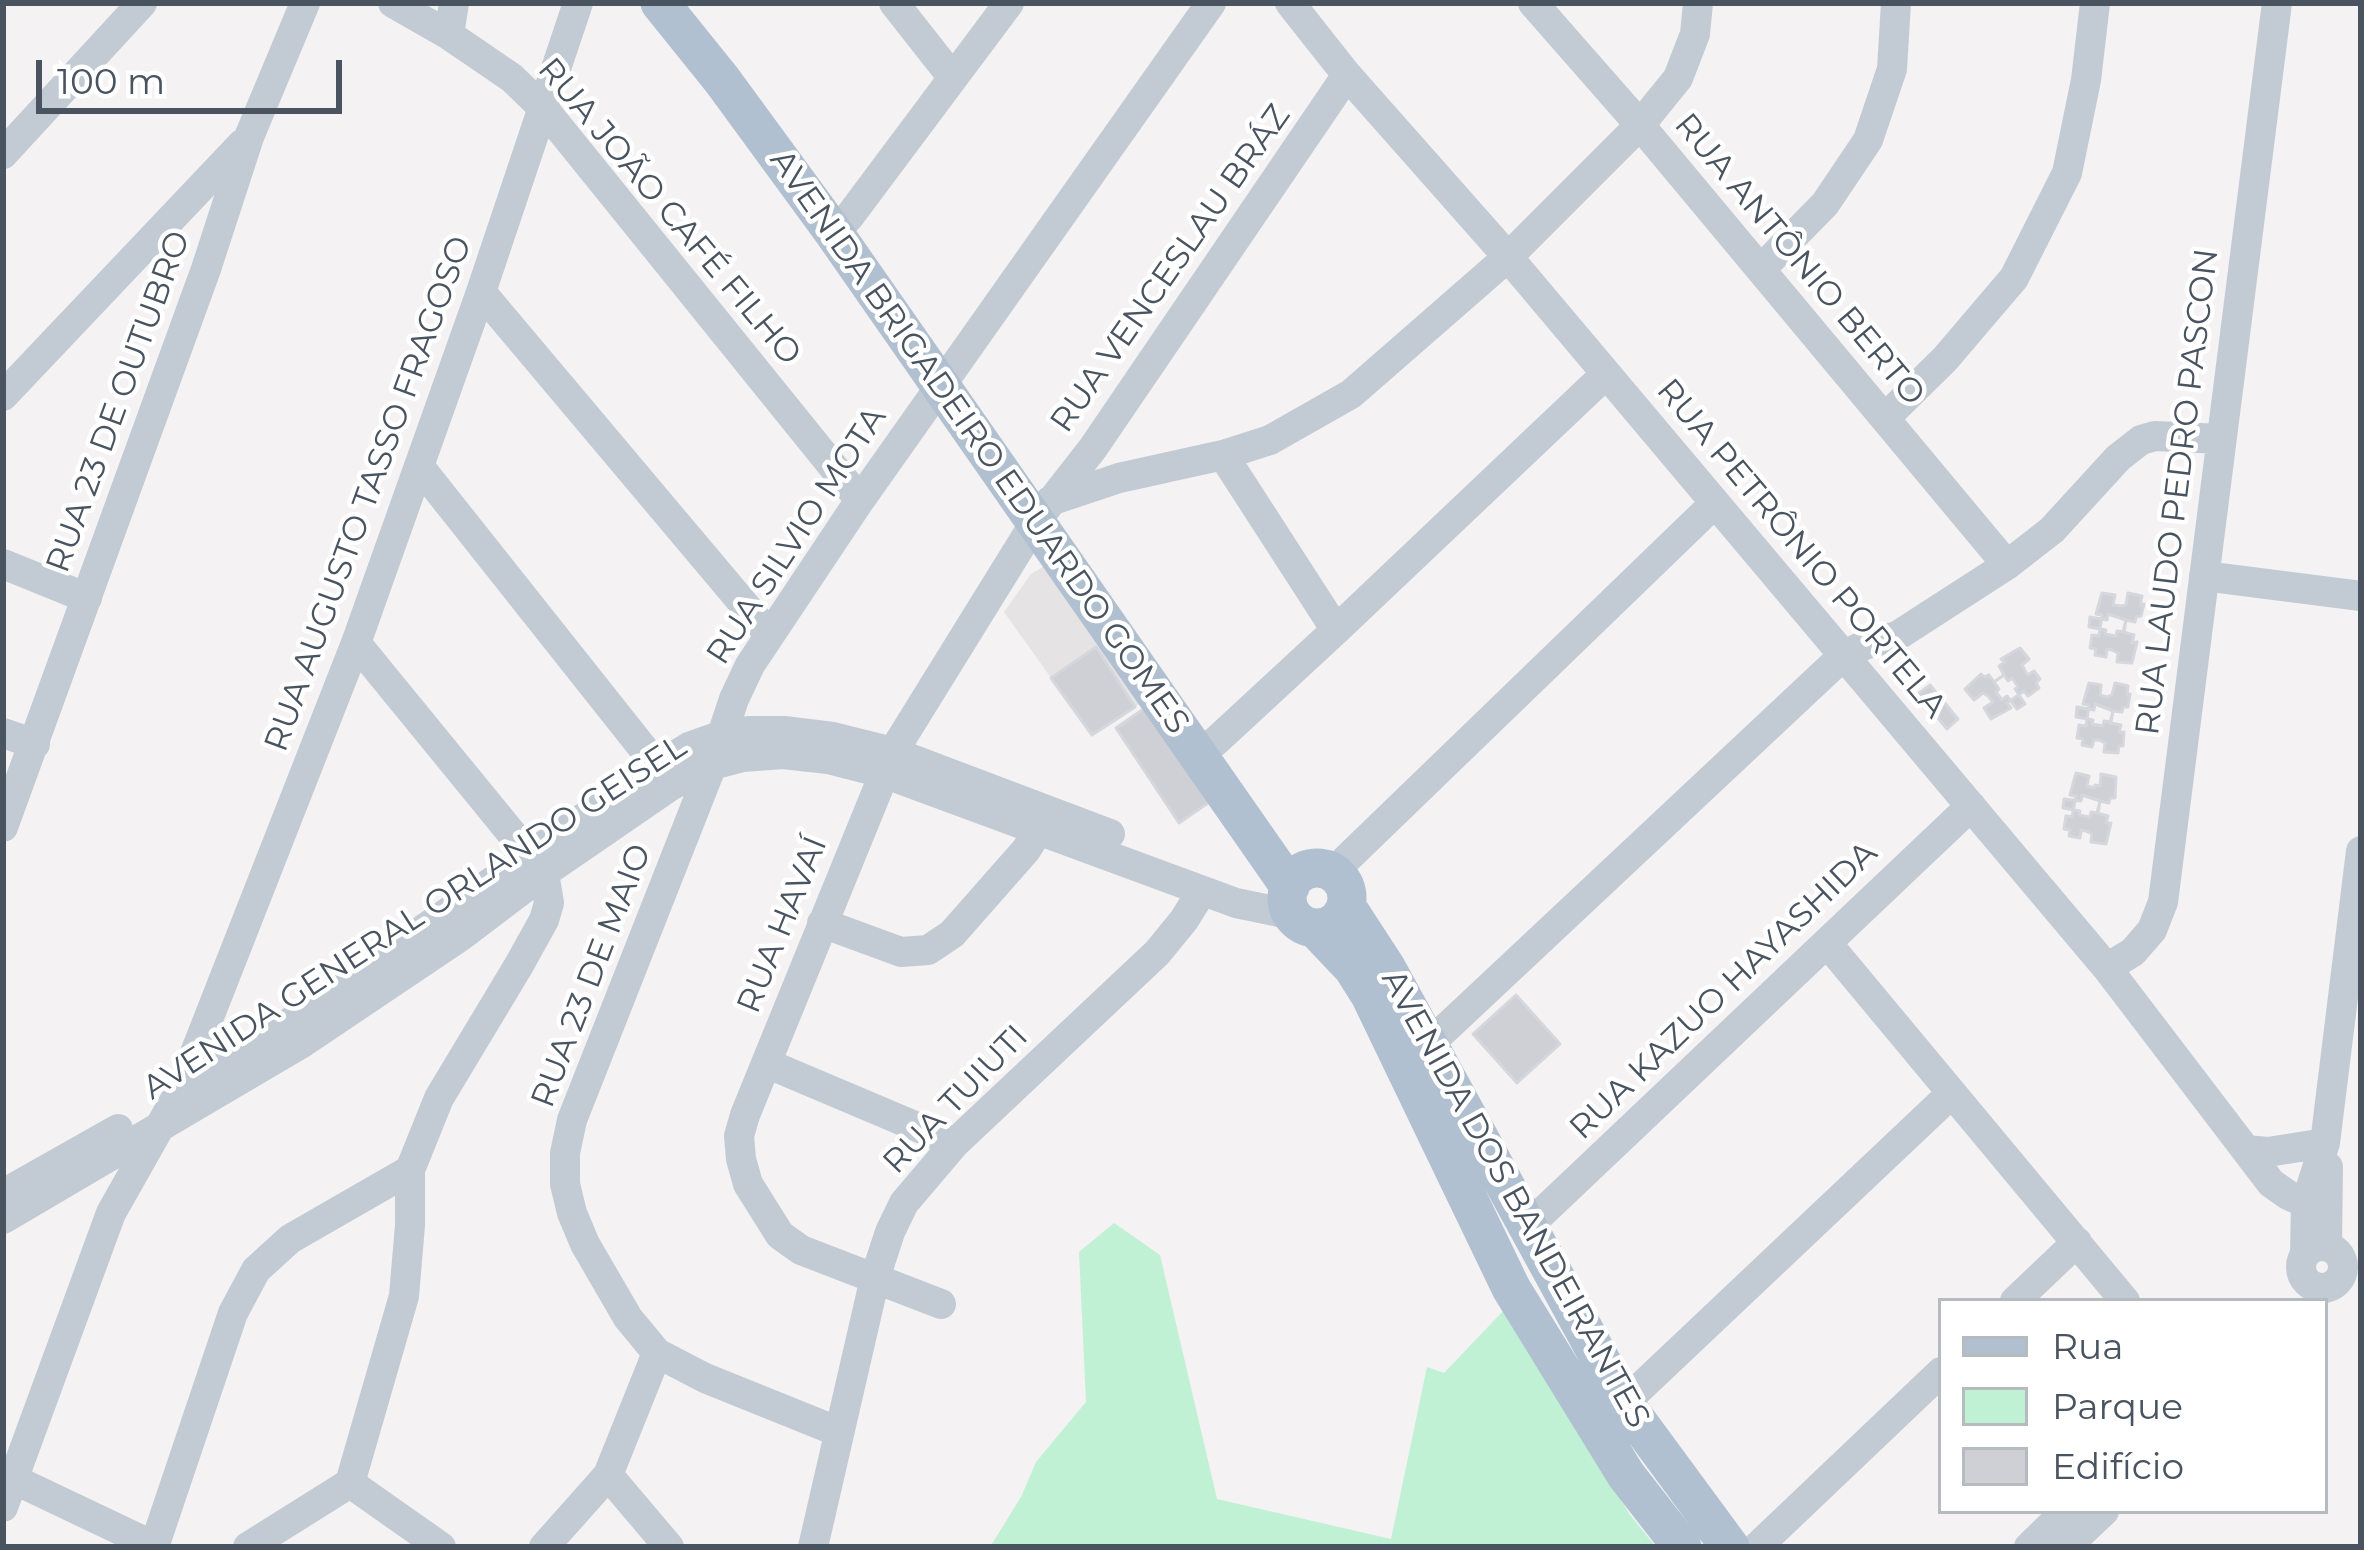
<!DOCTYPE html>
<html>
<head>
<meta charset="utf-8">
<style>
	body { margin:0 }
	#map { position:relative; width:2364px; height:1550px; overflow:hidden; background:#f4f2f2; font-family:Montserrat,sans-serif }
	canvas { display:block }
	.frame { position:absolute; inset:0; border:6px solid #495460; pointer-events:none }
	.legend { position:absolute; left:1938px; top:1298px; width:390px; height:216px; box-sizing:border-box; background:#fff; border:3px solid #b6bbbf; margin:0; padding:15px 21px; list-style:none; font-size:36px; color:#495460 }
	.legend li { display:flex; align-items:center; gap:24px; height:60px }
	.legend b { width:60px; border:3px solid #b6bbbf }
	.scale { position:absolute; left:36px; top:60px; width:306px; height:54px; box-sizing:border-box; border:6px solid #495460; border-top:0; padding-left:15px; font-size:36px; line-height:42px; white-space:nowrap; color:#495460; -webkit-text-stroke:9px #fff; paint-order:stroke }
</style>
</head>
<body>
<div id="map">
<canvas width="2364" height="1550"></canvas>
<div class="frame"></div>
<ul class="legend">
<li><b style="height:15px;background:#b1c0d0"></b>Rua</li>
<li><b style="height:33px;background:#c0f1d5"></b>Parque</li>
<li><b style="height:33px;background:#ced0d6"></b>Edifício</li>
</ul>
<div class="scale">100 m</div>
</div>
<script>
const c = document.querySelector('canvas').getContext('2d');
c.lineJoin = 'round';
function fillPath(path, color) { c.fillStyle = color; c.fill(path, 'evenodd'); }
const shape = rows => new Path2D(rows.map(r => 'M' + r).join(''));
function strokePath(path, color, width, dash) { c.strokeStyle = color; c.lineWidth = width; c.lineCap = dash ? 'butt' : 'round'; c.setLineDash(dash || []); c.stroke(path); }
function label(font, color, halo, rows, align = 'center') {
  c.font = font + ' Montserrat,sans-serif'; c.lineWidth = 9; c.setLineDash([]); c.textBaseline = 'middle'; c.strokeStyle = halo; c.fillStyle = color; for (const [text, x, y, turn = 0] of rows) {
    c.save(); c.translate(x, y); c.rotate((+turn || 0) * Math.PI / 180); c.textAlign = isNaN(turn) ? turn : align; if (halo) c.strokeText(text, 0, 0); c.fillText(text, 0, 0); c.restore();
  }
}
fillPath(shape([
	[1046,565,1147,699,1092,735,1004,612,1031,574]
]), '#e5e3e3');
fillPath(shape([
	[1114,1223,1160,1255,1217,1499,1391,1539,1427,1367,1444,1373,1507,1307,1630,1515,1656,1547,990,1547,1021,1497,1036,1462,1086,1402,1079,1252]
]), '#c0f1d5');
const building = shape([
	[2102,593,2115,595,2113,605,2121,606,2126,605,2128,593,2142,596,2140,605,2144,604,2141,616,2136,617,2135,622,2126,620,2123,632,2134,635,2132,643,2137,642,2132,663,2117,662,2118,653,2112,650,2107,649,2106,657,2095,655,2096,649,2090,648,2092,635,2099,636,2102,615,2096,614,2102,593],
	[2108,614,2126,620,2124,632,2117,631,2116,636,2105,634,2106,630,2089,627,2090,617,2107,620,2108,614],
	[1096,647,1135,707,1092,735,1051,678,1096,647],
	[2020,648,2029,659,2022,665,2025,671,2028,675,2034,671,2040,679,2036,683,2039,688,2028,696,2024,691,2007,703,2011,708,1991,719,1984,708,1993,702,1988,696,1983,693,1974,700,1965,689,1981,674,1984,677,1989,675,1994,682,2004,675,1999,666,2005,662,2001,659,2020,648],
	[2004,675,2008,681,2012,678,2018,687,2015,689,2025,704,2017,709,2007,696,2002,700,1996,692,1999,689,1994,682,2004,675],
	[2089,683,2101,685,2100,695,2107,697,2112,695,2115,683,2128,686,2127,695,2130,694,2128,707,2123,707,2122,712,2113,711,2110,723,2121,725,2119,733,2124,732,2123,746,2119,746,2118,753,2104,752,2105,743,2099,740,2094,740,2092,747,2082,745,2083,739,2077,738,2079,725,2086,726,2089,705,2083,704,2089,683],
	[1930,685,1958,719,1947,729,1918,694,1930,685],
	[2095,704,2113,711,2111,722,2104,721,2103,726,2092,724,2093,720,2076,717,2077,707,2094,710,2095,704],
	[1148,706,1211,801,1179,823,1116,728,1148,706],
	[2076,773,2089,776,2087,786,2095,788,2095,785,2100,786,2101,774,2116,777,2115,798,2110,798,2109,803,2100,801,2097,813,2108,816,2106,823,2111,823,2106,844,2091,842,2092,834,2086,831,2081,830,2080,838,2069,836,2070,830,2064,829,2066,816,2072,817,2076,796,2070,795,2076,773],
	[2082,795,2100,801,2098,813,2091,812,2090,817,2079,815,2080,811,2063,808,2064,799,2081,801,2082,795],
	[1516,995,1560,1044,1517,1083,1473,1034,1516,995]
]);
fillPath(building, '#ced0d6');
strokePath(building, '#d5d7dd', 3);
strokePath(shape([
	[393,3,449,35,512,78,544,109,860,500],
	[894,3,953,78],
	[1290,3,1347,75,1508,257,2107,968,2271,1183,2288,1195,2306,1203],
	[1533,3,1640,125,2007,565],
	[449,35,454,3],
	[3,154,142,3],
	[834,233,849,217,1009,3],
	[1761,269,1825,204,1868,140,1892,69,1896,3],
	[481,292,769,634],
	[3,396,242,144],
	[1885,418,1945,359,2014,278,2067,173,2086,80,2095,3],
	[1223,455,1336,630],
	[419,466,669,781],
	[1050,501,1119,478,1223,455,1270,440,1351,394,1508,257,1640,125,1678,78,1695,34,1698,3],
	[3,564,87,598],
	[2204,576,2361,596],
	[3,733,35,744],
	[1198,754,1216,741,1336,630,1606,374],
	[3,827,206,269,249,137,305,3],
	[1332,873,1715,503],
	[822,923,901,952,928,950,952,934,1026,850,1048,815],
	[1827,943,2125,1301],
	[2107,968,2133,952,2152,930,2163,902,2277,3],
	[1428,1045,1844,655,1867,644,1897,636,2007,565,2052,530,2118,458,2141,440,2155,436,2221,439],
	[766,1063,955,1143],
	[179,1091,286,1025,658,766,689,747,720,736,748,731,784,731,833,737,893,752,1110,834],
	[2246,1150,2268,1152,2325,1143],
	[3,1194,118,1129],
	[3,1219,302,1043,461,936,544,873,672,785,712,765,743,757,783,754,828,759,883,773,1236,903,1294,915],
	[1527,1227,1971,806],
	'2301 1267a21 21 0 1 1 42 0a21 21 0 1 1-42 0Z',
	[2327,1246,2328,1167],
	[2305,1254,2306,1203,2325,1143,2361,851],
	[2015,1301,2077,1242],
	[941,1304,801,1250,780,1235,748,1184,741,1159,739,1136,745,1115,893,752,1036,521,1093,448,1347,75],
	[1624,1403,1952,1093],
	[839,1432,705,1378,657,1353,628,1318,585,1244,572,1213,565,1184,565,1153,572,1120,712,765,734,699,750,665,860,500,1211,3],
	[608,1475,669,1547],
	[13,1479,156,1547],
	[350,1483,441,1547],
	[3,1507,111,1213,180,1091,356,643,481,292,578,3],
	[154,1547,233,1313,256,1270,290,1239,410,1170],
	[248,1547,350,1483,404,1296,410,1225,410,1170,439,1098,519,965,544,920,549,903,544,873,356,643],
	[544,1547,608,1475,657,1353],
	[813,1547,875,1278,890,1232,904,1203,955,1143,1157,953,1184,920,1202,891],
	[1757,1547,1941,1372],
	[2029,1547,2066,1511],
	[2066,1547,2104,1511]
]), '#c2cbd3', 30);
strokePath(shape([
	[660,3,722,80,834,233,1290,887],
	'1287 898a30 30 0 1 1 60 0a30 30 0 1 1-60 0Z',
	[1346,906,1387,969,1624,1403,1730,1547],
	[1315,928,1353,968,1370,995,1511,1288,1626,1475,1682,1547]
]), '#b1c0d0', 39);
label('33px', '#495460', '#fff', [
	["RUA JOÃO CAFÉ FILHO",669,212,50],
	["RUA ANTÔNIO BERTO",1799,260,50],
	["RUA VENCESLAU BRÁZ",1171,269,-55],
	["RUA 23 DE OUTUBRO",119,402,-70],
	["AVENIDA BRIGADEIRO EDUARDO GOMES",979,442,55],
	["RUA LAUDO PEDRO PASCON",2178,492,-83],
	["RUA AUGUSTO TASSO FRAGOSO",369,494,-70],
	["RUA SILVIO MOTA",797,536,-57],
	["RUA PETRÔNIO PORTELA",1801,549,50],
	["AVENIDA GENERAL ORLANDO GEISEL",415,918,-33],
	["RUA HAVAÍ",783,925,-68],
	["RUA 23 DE MAIO",592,976,-69],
	["RUA KAZUO HAYASHIDA",1724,991,-44],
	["RUA TUIUTI",956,1100,-46],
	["AVENIDA DOS BANDEIRANTES",1515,1199,61]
]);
</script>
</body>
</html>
